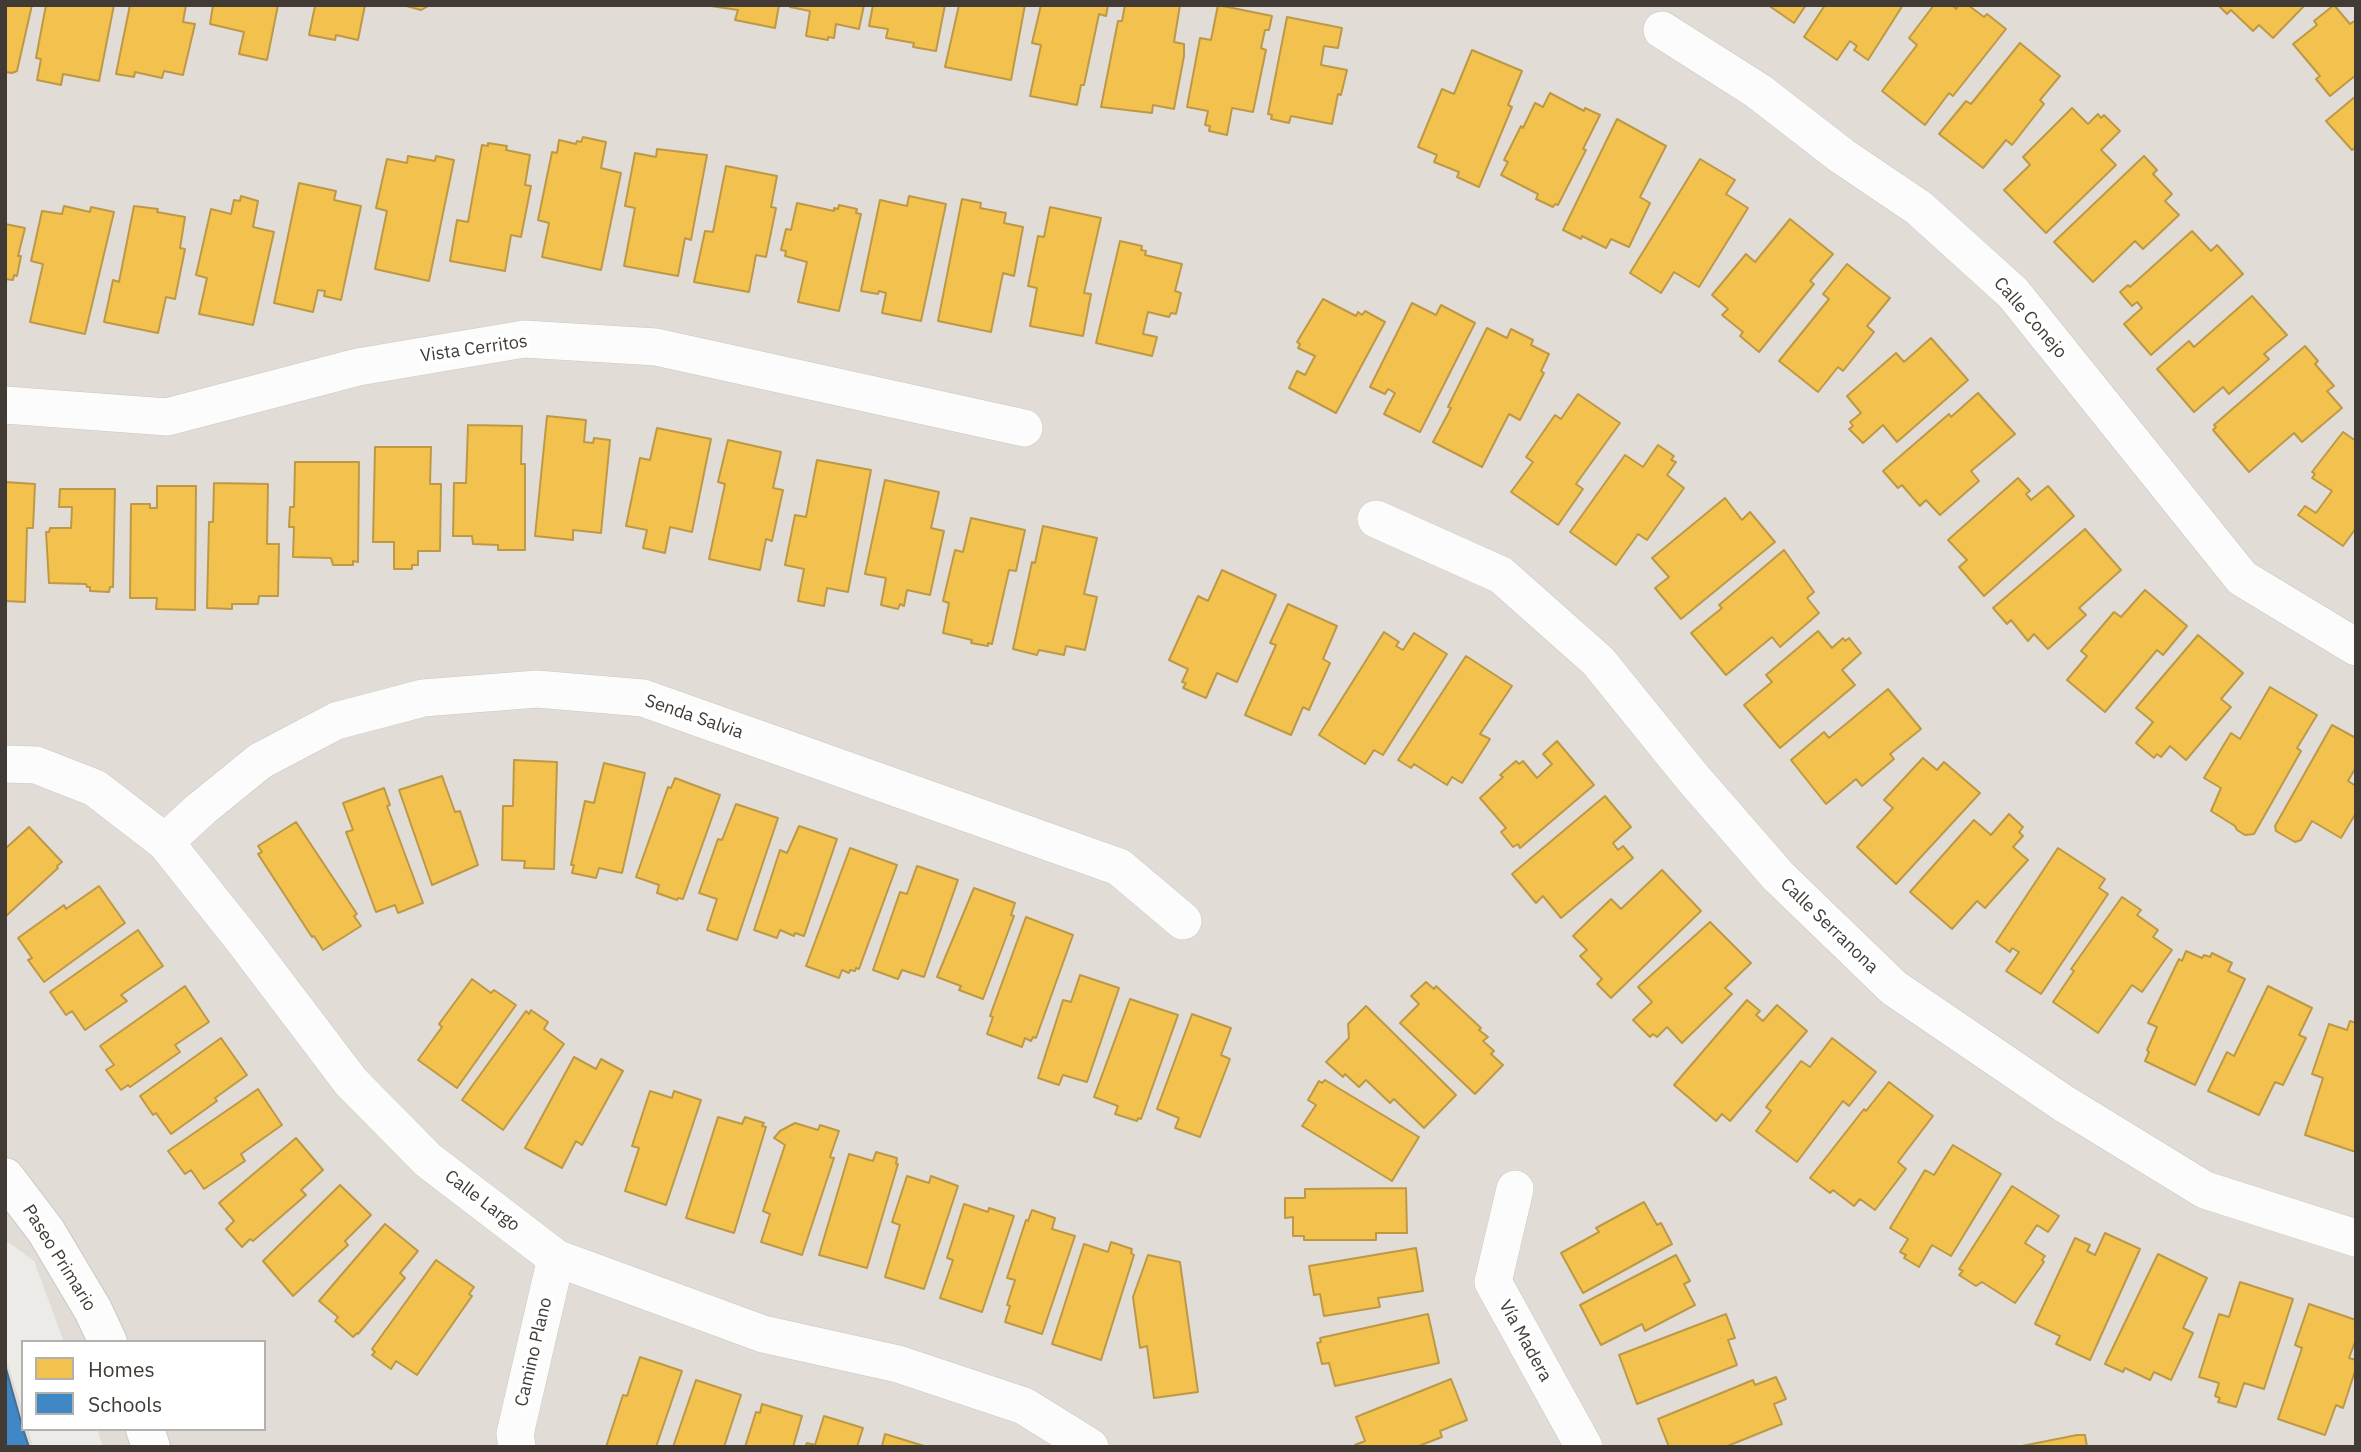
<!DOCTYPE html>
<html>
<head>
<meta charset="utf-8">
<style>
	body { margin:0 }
	#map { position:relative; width:2361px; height:1452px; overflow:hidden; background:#edebe8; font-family:"IBM Plex Sans",sans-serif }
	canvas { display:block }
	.frame { position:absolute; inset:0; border:7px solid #423b35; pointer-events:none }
	.legend { position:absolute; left:21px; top:1340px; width:245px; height:91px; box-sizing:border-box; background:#fff; border:2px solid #b3b1ae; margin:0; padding:9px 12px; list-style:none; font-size:21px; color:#423b35 }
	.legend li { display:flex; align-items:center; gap:14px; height:35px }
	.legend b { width:35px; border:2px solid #b3b1ae }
</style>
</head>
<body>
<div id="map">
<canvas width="2361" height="1452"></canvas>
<div class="frame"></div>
<ul class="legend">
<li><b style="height:19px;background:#f2c14e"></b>Homes</li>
<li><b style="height:19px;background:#3f88c5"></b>Schools</li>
</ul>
</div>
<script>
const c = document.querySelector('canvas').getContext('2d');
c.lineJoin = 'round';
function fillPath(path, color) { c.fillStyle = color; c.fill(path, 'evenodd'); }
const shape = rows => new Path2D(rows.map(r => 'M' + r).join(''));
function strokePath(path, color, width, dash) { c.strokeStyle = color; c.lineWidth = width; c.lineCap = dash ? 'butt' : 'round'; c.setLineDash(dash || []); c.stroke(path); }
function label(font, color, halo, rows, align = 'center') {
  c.font = font + ' "IBM Plex Sans",sans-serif'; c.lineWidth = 7; c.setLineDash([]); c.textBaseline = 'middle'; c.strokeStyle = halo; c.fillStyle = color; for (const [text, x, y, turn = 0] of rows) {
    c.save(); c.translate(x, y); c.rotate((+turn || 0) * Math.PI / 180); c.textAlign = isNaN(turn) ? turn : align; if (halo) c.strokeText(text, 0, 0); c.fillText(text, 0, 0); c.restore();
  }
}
fillPath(shape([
	[5,5,2356,5,2356,1447,103,1447,97,1429,264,1429,264,1342,64,1342,34,1261,5,1240]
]), '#e1dcd6');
fillPath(shape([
	[5,1355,23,1412,23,1429,28,1429,33,1447,5,1447]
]), '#e3dcd4');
const homes = shape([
	[5,5,32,5,17,71,12,73,5,72,5,5],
	[46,5,114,5,99,81,63,74,61,85,37,80,41,59,36,58,46,5],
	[130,5,186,5,183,22,195,24,183,75,164,71,162,78,135,72,134,77,116,74,130,5],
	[213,5,278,5,267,60,239,54,244,32,210,24,213,5],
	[313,5,365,5,358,40,336,35,335,40,309,35,315,6,313,5],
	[403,5,430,5,421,10,403,5],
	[779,5,775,28,735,20,738,10,711,6,779,5],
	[791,5,864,5,859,29,836,24,834,38,828,37,828,40,806,36,810,11,790,7,791,5],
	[873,5,945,5,936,51,913,47,914,43,886,38,888,29,869,26,873,5],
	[959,5,1025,5,1011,80,945,67,959,5],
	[1041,5,1108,5,1106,16,1099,14,1084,85,1081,85,1077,105,1030,96,1041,45,1032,43,1041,5],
	[1125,5,1180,5,1174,42,1184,44,1184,56,1174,109,1153,105,1152,113,1101,107,1118,21,1122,21,1125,5],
	[1218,5,1272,16,1269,30,1265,30,1261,48,1266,50,1253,112,1232,108,1227,135,1209,131,1210,126,1205,125,1208,111,1187,107,1200,38,1211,40,1218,5],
	[1768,5,1806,5,1794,23,1768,5],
	[1825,5,1903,5,1868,60,1854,50,1857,46,1850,41,1837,60,1804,37,1825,5],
	[1934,5,1952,5,1956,9,1959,5,1968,5,1984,17,1987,14,2006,29,1953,96,1949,93,1925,125,1882,91,1917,45,1909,38,1934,5],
	[2218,5,2305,5,2273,38,2259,25,2253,31,2231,10,2227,14,2218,5],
	[2334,5,2350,24,2356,20,2356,75,2330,96,2316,79,2320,76,2293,44,2317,25,2314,21,2334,5],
	[1287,17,1342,28,1338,48,1324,46,1321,65,1347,70,1341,95,1338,94,1332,124,1291,116,1289,123,1271,119,1272,115,1268,114,1287,17],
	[2020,43,2060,76,2040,100,2044,104,2012,145,2006,140,1983,168,1939,134,1966,101,1971,104,2020,43],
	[1472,50,1522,71,1508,105,1512,107,1479,187,1457,177,1459,172,1434,162,1437,155,1418,147,1442,89,1454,94,1472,50],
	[1550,93,1584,111,1585,108,1600,115,1583,149,1586,150,1558,205,1555,204,1553,207,1536,199,1538,194,1501,175,1508,162,1504,160,1521,126,1523,128,1535,103,1543,107,1550,93],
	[2356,96,2356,147,2352,150,2326,121,2356,96],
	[2072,108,2088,124,2098,114,2101,118,2104,115,2120,131,2101,150,2116,165,2046,233,2004,190,2030,165,2023,157,2072,108],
	[1617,119,1666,146,1640,197,1650,203,1629,247,1611,239,1606,248,1582,236,1581,239,1563,230,1617,119],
	[583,137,606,142,601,168,621,173,601,270,542,257,549,223,538,220,552,152,557,153,559,140,576,144,577,141,581,142,583,137],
	[488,143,507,146,506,150,530,155,525,185,531,186,521,237,511,235,505,271,450,261,457,220,468,222,482,145,488,146,488,143],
	[657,149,707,155,691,240,685,238,678,276,624,266,635,208,625,206,635,153,656,157,657,149],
	[408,156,435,161,436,156,454,160,429,281,375,269,387,211,376,208,387,159,407,163,408,156],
	[2144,156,2157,170,2153,174,2172,194,2165,201,2179,215,2143,249,2135,241,2093,282,2054,242,2144,156],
	[1700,159,1735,180,1726,194,1748,208,1699,287,1674,272,1661,293,1630,273,1700,159],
	[726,166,777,176,771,207,776,208,766,257,756,255,749,292,694,282,705,231,713,232,726,166],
	[299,183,336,191,334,200,361,206,341,300,324,296,325,291,318,290,313,312,274,303,299,183],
	[241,196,258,201,253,227,274,232,253,325,199,314,207,278,196,275,211,209,231,214,234,200,240,201,241,196],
	[909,196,946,204,921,321,882,313,886,293,879,291,878,294,861,291,880,200,907,206,909,196],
	[962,199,981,203,980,208,1006,213,1004,223,1023,227,1014,276,1003,273,991,332,938,321,962,199],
	[797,203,834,211,834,208,838,209,839,205,857,209,856,213,861,214,839,311,798,302,807,262,785,256,786,251,781,250,786,229,791,230,797,203],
	[64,206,90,212,91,207,114,212,85,334,30,322,43,264,31,261,42,211,62,214,64,206],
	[134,206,158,209,157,212,185,217,180,248,185,249,175,299,166,297,158,333,104,322,113,280,119,282,134,206],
	[1050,207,1101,218,1084,293,1091,294,1083,336,1030,326,1037,288,1028,286,1038,236,1044,237,1050,207],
	[1790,219,1833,254,1810,281,1814,284,1759,352,1740,336,1743,332,1722,315,1728,309,1712,295,1746,254,1755,262,1790,219],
	[5,224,25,228,18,256,21,256,17,276,14,275,13,280,5,279,5,224],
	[2192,231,2211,251,2217,245,2243,274,2151,355,2124,324,2142,308,2137,302,2132,306,2120,292,2128,285,2130,287,2192,231],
	[1120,241,1142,246,1141,250,1146,251,1145,255,1182,264,1175,291,1181,293,1176,314,1171,313,1169,317,1148,312,1143,334,1157,337,1152,356,1096,343,1120,241],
	[1847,264,1890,298,1867,326,1874,332,1843,371,1838,367,1818,392,1779,361,1829,299,1823,294,1847,264],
	[2252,296,2287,335,2264,354,2269,359,2229,394,2223,387,2194,412,2157,369,2189,341,2194,347,2252,296],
	[1323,299,1356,316,1358,312,1362,315,1365,311,1385,322,1336,413,1289,388,1297,371,1305,375,1315,356,1298,348,1300,344,1297,342,1323,299],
	[1412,303,1436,315,1441,305,1475,323,1420,432,1384,414,1395,393,1388,389,1385,394,1370,387,1412,303],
	[1487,328,1507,338,1511,329,1533,340,1531,345,1549,354,1541,371,1544,373,1520,420,1509,414,1482,467,1433,442,1451,408,1448,407,1487,328],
	[1931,338,1968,380,1897,442,1883,425,1863,443,1849,429,1853,426,1850,422,1861,413,1847,396,1896,353,1904,362,1931,338],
	[2305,346,2318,361,2315,364,2334,386,2327,391,2342,408,2302,442,2294,433,2249,472,2213,430,2216,427,2214,425,2305,346],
	[1978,393,2015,434,1971,471,1979,481,1940,515,1926,500,1920,506,1902,485,1898,488,1883,471,1949,414,1951,417,1978,393],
	[1578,394,1620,423,1576,484,1583,489,1558,525,1511,492,1533,462,1526,457,1555,415,1561,419,1578,394],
	[547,416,586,420,584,442,593,443,594,438,610,440,601,533,573,530,573,540,535,536,547,416],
	[468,425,522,426,521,464,525,464,525,550,498,550,498,545,473,544,472,536,453,536,454,483,466,483,468,425],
	[657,428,711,439,692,532,670,527,665,553,643,548,647,530,626,526,640,458,650,460,657,428],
	[2343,432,2356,441,2356,528,2343,546,2298,515,2305,506,2316,513,2332,491,2312,478,2315,474,2312,472,2343,432],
	[728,440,781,452,773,488,783,490,772,541,766,539,760,570,709,559,725,484,718,482,728,440],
	[1658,445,1674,456,1671,460,1676,462,1667,475,1684,488,1647,540,1638,534,1616,565,1570,532,1625,455,1643,467,1658,445],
	[375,447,431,447,430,484,441,484,440,551,418,551,418,565,412,565,412,569,394,569,394,542,373,542,375,447],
	[817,460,871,470,848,592,827,588,824,606,798,601,804,569,785,565,795,515,806,517,817,460],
	[295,462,359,462,358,562,353,561,353,565,333,565,331,558,293,557,294,527,289,527,290,507,294,507,295,462],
	[2018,478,2030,491,2026,494,2031,500,2048,486,2074,516,1984,596,1959,567,1967,560,1948,540,2018,478],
	[885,480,939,492,931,528,944,531,930,595,907,590,904,606,900,604,898,609,881,605,886,578,865,574,885,480],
	[5,482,35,484,33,528,27,528,25,602,5,601,5,482],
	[214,483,268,484,267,544,279,544,278,596,259,596,258,604,232,604,232,609,207,608,209,522,213,522,214,483],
	[157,486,196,486,195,610,156,609,157,598,130,598,131,504,150,504,150,508,157,508,157,486],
	[60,489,115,489,113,587,110,587,109,592,90,591,90,587,87,587,86,584,49,583,46,532,49,532,50,528,71,528,72,507,59,507,60,489],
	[1725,498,1742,520,1750,512,1775,542,1681,619,1655,588,1669,577,1652,558,1725,498],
	[971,518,1025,530,1016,571,1009,570,992,644,988,643,988,646,971,643,972,640,943,633,949,603,943,601,955,550,963,552,971,518],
	[1043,526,1097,538,1084,594,1097,597,1085,650,1066,646,1064,655,1039,650,1037,655,1013,649,1032,562,1035,563,1043,526],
	[2085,529,2121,570,2079,608,2086,615,2048,649,2034,634,2028,641,2011,620,2007,624,1993,608,2085,529],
	[1784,550,1814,592,1807,598,1819,613,1780,647,1772,637,1726,675,1691,633,1722,608,1719,605,1784,550],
	[1222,570,1276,595,1237,682,1217,673,1206,698,1183,688,1186,683,1182,682,1188,669,1169,660,1198,596,1208,601,1222,570],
	[2145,590,2187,626,2163,655,2157,650,2105,712,2067,680,2087,656,2081,651,2114,612,2121,617,2145,590],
	[1288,604,1337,626,1323,659,1330,663,1309,710,1303,707,1291,735,1245,715,1276,645,1270,643,1288,604],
	[1818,631,1832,648,1843,638,1845,641,1849,638,1861,653,1842,670,1855,685,1780,748,1744,705,1772,682,1766,675,1818,631],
	[1384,632,1399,642,1396,646,1403,650,1414,633,1447,654,1383,755,1374,750,1365,764,1319,735,1384,632],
	[2198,635,2243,673,2221,699,2231,707,2186,760,2170,746,2161,757,2157,754,2154,758,2136,743,2153,722,2136,708,2198,635],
	[1466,656,1512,686,1480,734,1490,739,1462,783,1452,777,1447,785,1414,764,1411,768,1398,760,1466,656],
	[2270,687,2317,715,2297,748,2301,751,2254,834,2245,835,2237,830,2235,826,2211,811,2221,788,2204,778,2231,733,2240,739,2270,687],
	[1888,689,1921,729,1890,754,1894,759,1862,786,1856,779,1826,804,1791,760,1824,732,1829,738,1888,689],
	[2332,725,2356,738,2356,767,2348,781,2356,786,2356,813,2341,838,2312,821,2301,840,2295,842,2276,831,2275,826,2332,725],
	[1557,741,1594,785,1520,848,1518,844,1513,847,1501,832,1506,828,1480,798,1503,777,1500,775,1516,761,1519,764,1523,761,1537,778,1552,764,1543,754,1557,741],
	[1923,758,1937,770,1944,762,1980,793,1896,884,1857,847,1893,808,1884,800,1923,758],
	[514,760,557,762,554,869,524,868,525,861,502,860,503,806,513,806,514,760],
	[604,763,645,773,622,873,599,868,596,878,572,873,574,865,571,865,585,801,594,803,604,763],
	[442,776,455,812,460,811,478,865,432,885,399,790,442,776],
	[675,778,720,795,683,899,678,898,677,900,657,893,659,885,636,877,668,787,671,788,675,778],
	[384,788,390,805,387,806,423,903,398,913,395,905,376,912,346,832,353,830,343,803,384,788],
	[1605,796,1631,827,1613,843,1618,850,1623,846,1633,858,1561,918,1543,896,1536,903,1512,874,1605,796],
	[736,804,778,818,737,940,707,930,717,899,699,893,718,839,722,840,736,804],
	[2009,814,2023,827,2019,832,2023,836,2013,847,2028,860,1985,908,1977,901,1952,929,1910,892,1974,820,1991,835,2009,814],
	[296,822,357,914,354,916,361,926,323,950,314,936,312,937,258,854,262,852,258,846,296,822],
	[799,826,837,839,804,936,795,933,794,936,780,930,777,938,754,930,780,850,787,853,799,826],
	[29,827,62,862,57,866,58,868,5,917,5,849,29,827],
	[850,848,897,865,859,969,856,968,855,971,850,970,849,973,842,970,839,978,806,966,850,848],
	[2058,848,2105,879,2099,888,2108,894,2041,994,2006,971,2019,952,2012,948,2010,952,1996,942,2058,848],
	[917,866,958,880,924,977,902,970,898,979,873,970,900,892,907,894,917,866],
	[1662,870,1701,911,1611,998,1597,984,1602,979,1580,956,1587,950,1573,936,1611,899,1621,909,1662,870],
	[99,886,125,923,44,982,28,960,32,958,18,938,64,905,66,909,99,886],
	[974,888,1015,903,1011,915,1014,916,983,999,959,990,961,986,937,977,974,888],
	[2122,897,2141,910,2137,915,2158,930,2153,937,2172,950,2142,992,2132,985,2098,1033,2053,1002,2074,971,2071,969,2122,897],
	[1026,917,1073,935,1036,1038,1033,1037,1031,1041,1025,1038,1022,1047,987,1034,993,1017,990,1016,1026,917],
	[1710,922,1751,963,1725,988,1732,994,1682,1043,1667,1027,1657,1037,1653,1034,1650,1037,1633,1020,1652,1002,1638,987,1710,922],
	[138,930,163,966,121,995,127,1001,85,1030,72,1011,66,1015,50,992,138,930],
	[2186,951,2202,958,2204,955,2210,957,2212,953,2232,963,2228,971,2245,979,2195,1085,2145,1061,2149,1052,2147,1050,2157,1027,2148,1023,2179,959,2182,961,2186,951],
	[1080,975,1119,988,1087,1082,1063,1075,1059,1085,1038,1078,1063,1000,1071,1002,1080,975],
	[472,979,491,993,494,990,516,1005,457,1088,418,1060,442,1027,439,1024,472,979],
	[1426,982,1434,989,1436,986,1481,1028,1479,1030,1488,1037,1483,1041,1494,1051,1491,1054,1503,1065,1475,1094,1400,1023,1419,1004,1411,996,1426,982],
	[185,986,209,1022,175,1045,180,1052,130,1087,128,1085,121,1090,106,1070,114,1065,100,1046,185,986],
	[2268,986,2312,1008,2299,1035,2306,1038,2283,1085,2275,1082,2259,1115,2208,1091,2227,1052,2234,1056,2268,986],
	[1130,999,1178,1015,1141,1119,1138,1118,1137,1121,1115,1114,1118,1106,1094,1097,1130,999],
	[1747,1000,1760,1011,1756,1015,1763,1021,1777,1005,1807,1031,1730,1121,1722,1114,1716,1121,1674,1085,1747,1000],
	[1366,1006,1456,1095,1424,1128,1394,1099,1390,1103,1366,1080,1359,1087,1345,1074,1343,1077,1326,1062,1349,1038,1348,1024,1366,1006],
	[531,1010,548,1022,544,1029,564,1044,503,1130,462,1100,526,1011,529,1014,531,1010],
	[1192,1014,1231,1028,1221,1055,1230,1059,1200,1137,1175,1128,1179,1118,1157,1109,1192,1014],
	[2350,1021,2356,1023,2356,1152,2305,1135,2323,1078,2312,1074,2329,1024,2347,1030,2350,1021],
	[221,1038,247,1075,215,1098,217,1101,171,1134,156,1113,153,1115,140,1096,221,1038],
	[1832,1038,1876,1072,1849,1106,1843,1101,1797,1162,1756,1131,1771,1111,1766,1107,1801,1061,1810,1067,1832,1038],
	[574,1057,596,1069,601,1059,623,1071,582,1145,576,1141,562,1168,525,1148,574,1057],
	[1325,1080,1419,1137,1392,1181,1302,1126,1316,1105,1308,1100,1319,1081,1322,1083,1325,1080],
	[1889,1082,1933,1116,1898,1162,1906,1169,1875,1210,1860,1199,1854,1206,1833,1190,1830,1193,1810,1178,1864,1109,1866,1111,1889,1082],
	[258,1089,282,1125,241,1154,245,1161,204,1189,191,1170,185,1174,168,1151,258,1089],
	[650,1091,672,1098,674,1091,701,1100,666,1205,625,1191,639,1148,632,1146,650,1091],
	[718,1117,742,1124,745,1117,764,1123,762,1126,766,1127,734,1233,686,1218,718,1117],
	[795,1123,818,1130,820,1125,839,1131,830,1157,834,1158,802,1255,761,1242,770,1214,763,1211,785,1145,774,1138,780,1131,795,1123],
	[296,1138,323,1170,301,1190,306,1195,253,1241,250,1239,242,1247,226,1229,234,1221,219,1203,296,1138],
	[1953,1145,2001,1174,1951,1256,1932,1245,1919,1267,1904,1258,1906,1255,1900,1252,1908,1239,1890,1228,1925,1170,1934,1175,1953,1145],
	[876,1152,897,1158,896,1164,898,1164,867,1268,819,1255,849,1154,873,1161,876,1152],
	[907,1176,929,1183,931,1176,958,1186,924,1289,885,1277,900,1225,892,1222,907,1176],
	[340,1185,371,1215,345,1241,348,1245,293,1296,263,1261,340,1185],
	[2012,1186,2059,1216,2048,1232,2037,1225,2025,1243,2045,1256,2042,1260,2044,1262,2015,1303,1982,1282,1976,1286,1959,1275,1963,1271,1959,1269,2012,1186],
	[1406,1188,1407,1233,1376,1233,1376,1240,1304,1240,1304,1236,1293,1236,1293,1217,1285,1218,1285,1198,1305,1198,1305,1189,1406,1188],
	[1644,1202,1657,1225,1661,1223,1672,1244,1583,1293,1561,1253,1599,1232,1596,1228,1644,1202],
	[964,1204,988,1212,989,1208,1014,1216,982,1312,940,1298,953,1260,947,1258,964,1204],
	[1032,1210,1055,1218,1052,1229,1075,1236,1042,1334,1005,1322,1010,1306,1007,1305,1015,1280,1007,1278,1026,1220,1028,1221,1032,1210],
	[385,1224,418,1251,400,1273,405,1278,358,1334,357,1333,353,1337,335,1321,338,1317,319,1301,385,1224],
	[2105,1233,2140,1249,2090,1360,2056,1344,2060,1336,2035,1324,2075,1238,2090,1245,2087,1251,2095,1255,2105,1233],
	[1111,1242,1132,1249,1131,1253,1134,1255,1101,1360,1052,1344,1084,1244,1108,1252,1111,1242],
	[1416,1248,1423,1291,1378,1298,1380,1307,1324,1316,1320,1294,1314,1295,1309,1266,1416,1248],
	[2158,1254,2207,1278,2183,1328,2193,1333,2171,1380,2154,1372,2150,1380,2125,1368,2123,1372,2105,1364,2158,1254],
	[1148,1255,1180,1262,1198,1392,1154,1398,1147,1346,1140,1348,1133,1297,1148,1255],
	[1676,1255,1690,1281,1684,1284,1695,1305,1645,1331,1642,1324,1601,1345,1580,1305,1676,1255],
	[436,1260,474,1287,469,1294,472,1296,417,1375,396,1361,391,1369,372,1355,375,1352,372,1349,436,1260],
	[2240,1282,2293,1299,2264,1389,2244,1383,2236,1407,2218,1402,2220,1398,2215,1396,2219,1383,2199,1377,2219,1314,2229,1317,2240,1282],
	[2309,1304,2356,1320,2356,1339,2349,1358,2356,1360,2356,1368,2343,1408,2336,1405,2325,1435,2278,1419,2302,1348,2295,1345,2309,1304],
	[1428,1314,1439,1363,1335,1386,1329,1363,1322,1364,1317,1343,1321,1342,1320,1338,1428,1314],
	[1726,1314,1735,1338,1728,1340,1737,1365,1637,1404,1619,1355,1726,1314],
	[640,1357,682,1371,656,1447,606,1447,623,1395,627,1396,640,1357],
	[1776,1377,1786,1399,1774,1404,1782,1424,1725,1447,1669,1447,1658,1419,1753,1380,1755,1385,1776,1377],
	[1451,1379,1467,1420,1440,1431,1442,1437,1416,1447,1355,1447,1355,1445,1365,1441,1356,1417,1451,1379],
	[696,1380,741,1395,724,1447,673,1447,696,1380],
	[762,1404,802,1416,793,1447,745,1447,756,1412,760,1413,762,1404],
	[824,1416,863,1428,857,1447,805,1447,807,1443,815,1445,824,1416],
	[885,1434,924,1446,924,1447,879,1447,882,1446,885,1434],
	[2077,1435,2085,1435,2087,1447,2017,1447,2077,1435]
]);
fillPath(homes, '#f2c14e');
strokePath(homes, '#bd9946', 2);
const schools = shape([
	[5,1365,23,1429,29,1447,5,1447,5,1365]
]);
fillPath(schools, '#3f88c5');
strokePath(schools, '#40719a', 2);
const minor = shape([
	[1662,30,1758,91,1842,156,1919,208,2013,293,2242,578,2356,647],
	[5,405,167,417,358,367,524,339,656,347,1024,428],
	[1376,519,1501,575,1598,661,1692,777,1778,876,1894,988,2063,1103,2205,1190,2356,1238],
	[5,764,36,765,95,788,165,842,244,941,351,1082,428,1160,556,1258,763,1334,898,1364,1024,1406,1090,1447],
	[165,842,201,809,260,761,336,721,423,698,537,689,643,698,1119,867,1183,921],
	[1515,1189,1493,1282,1584,1447],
	[517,1447,515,1434,556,1258]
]);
const tertiary = shape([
	[5,1177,46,1231,93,1310,108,1342],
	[145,1429,151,1447]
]);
strokePath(minor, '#cac7c4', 38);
strokePath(tertiary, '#cac7c4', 40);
strokePath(minor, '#fcfcfc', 37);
strokePath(tertiary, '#fcfcfc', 38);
label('18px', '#423b35', '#fff', [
	["Calle Conejo",2030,318,49],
	["Vista Cerritos",474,349,-8],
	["Senda Salvia",694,717,19],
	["Calle Serranona",1829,926,44],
	["Calle Largo",482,1201,37],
	["Paseo Primario",59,1258,58],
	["Vía Madera",1525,1341,61],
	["Camino Plano",534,1352,-77]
]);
</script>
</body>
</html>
